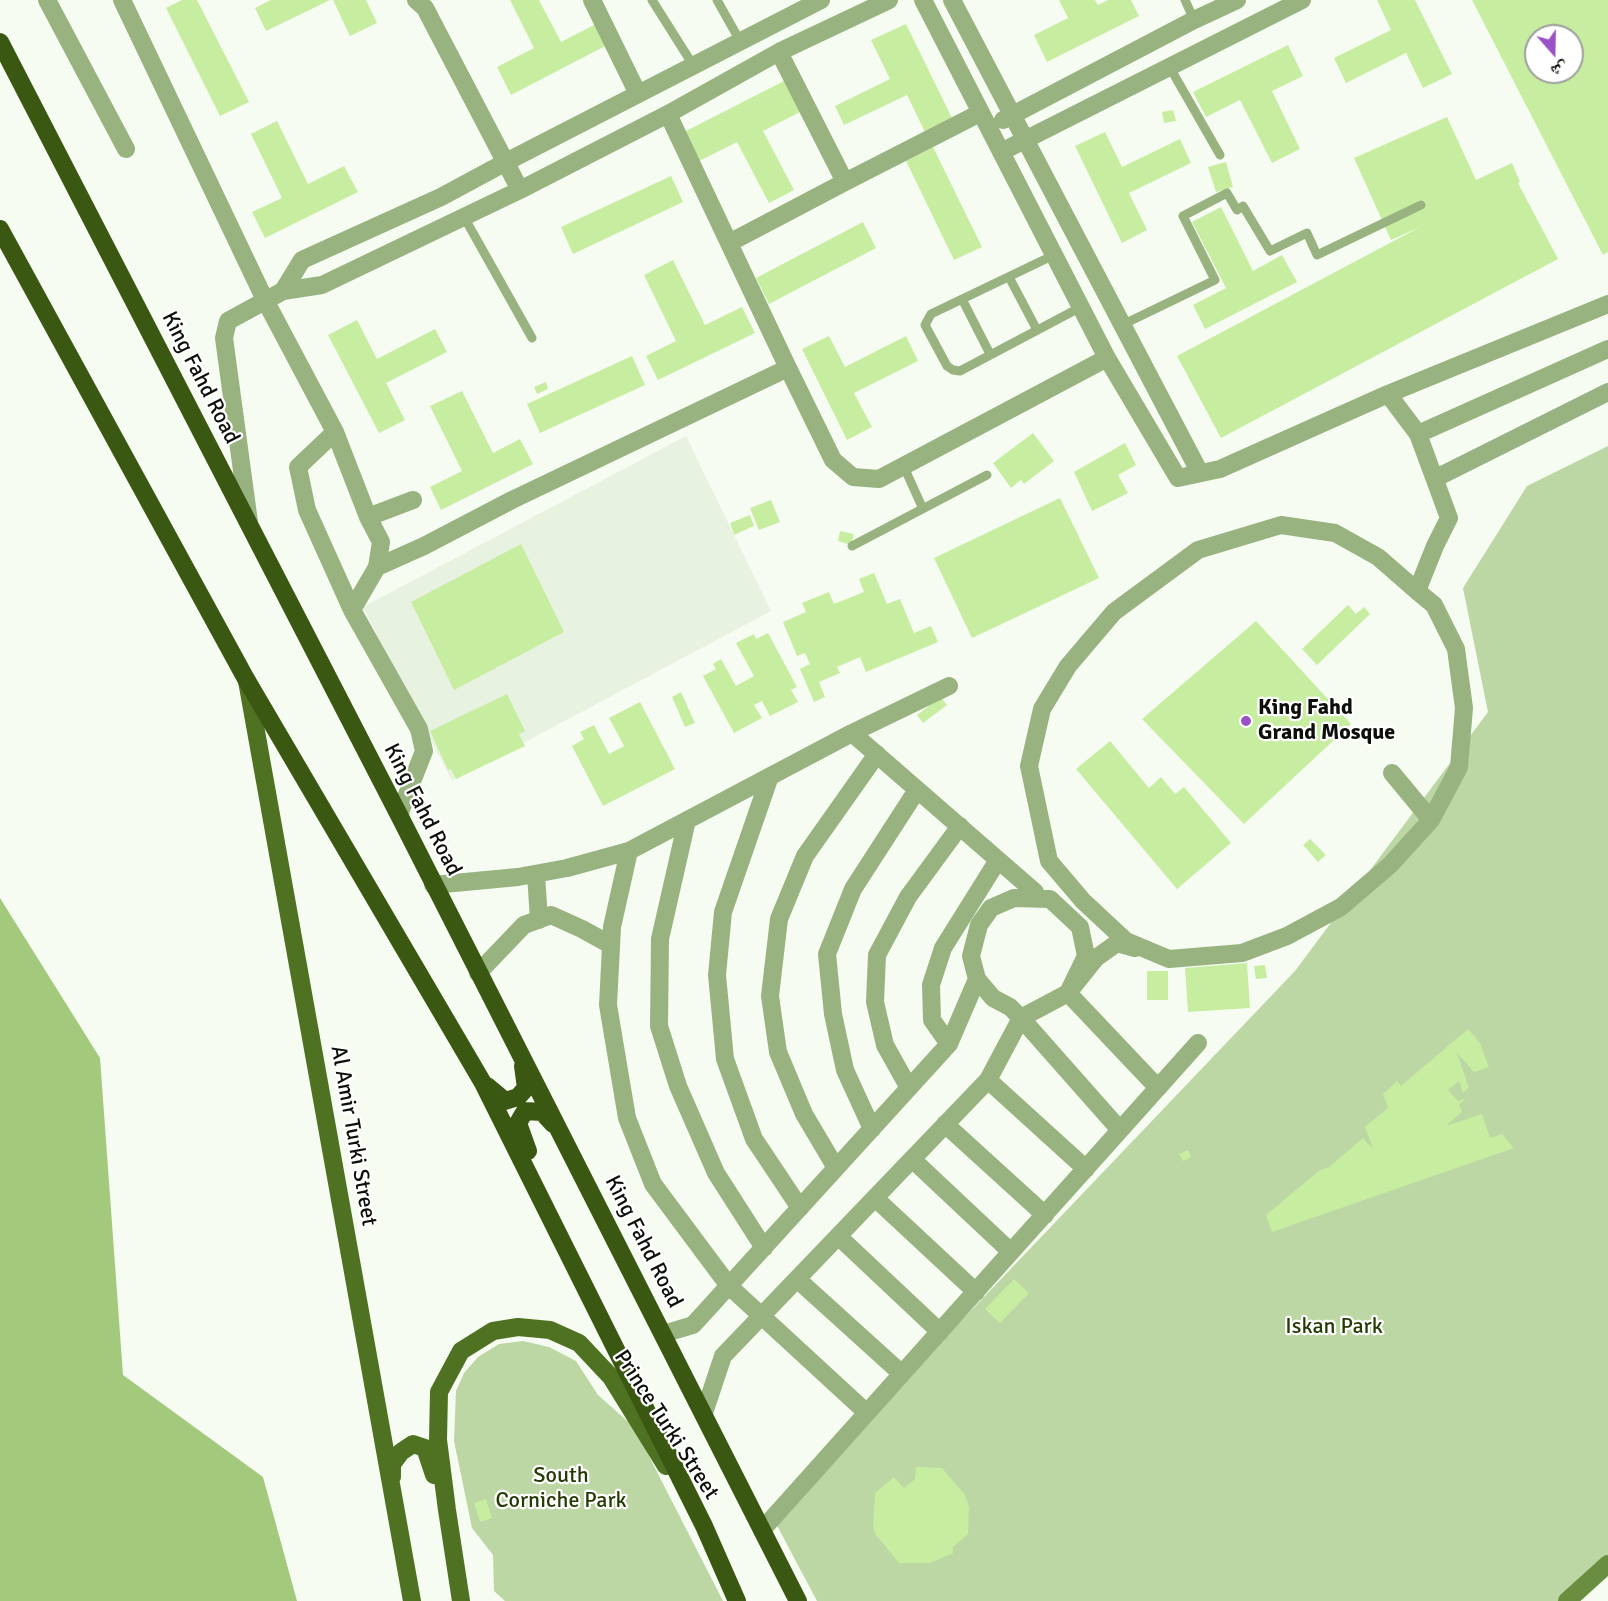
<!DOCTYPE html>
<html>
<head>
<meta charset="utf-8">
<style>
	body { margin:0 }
	#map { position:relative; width:1608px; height:1601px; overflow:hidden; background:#f7fcf2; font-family:Signika,"Noto Naskh Arabic",sans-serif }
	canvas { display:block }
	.north { position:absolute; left:1524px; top:24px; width:60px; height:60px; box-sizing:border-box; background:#fff; border:2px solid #9e9f9d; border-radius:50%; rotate:160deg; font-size:16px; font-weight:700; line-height:24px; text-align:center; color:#0d0f0b }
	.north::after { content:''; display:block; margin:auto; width:21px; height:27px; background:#9952c6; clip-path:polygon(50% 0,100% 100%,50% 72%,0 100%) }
</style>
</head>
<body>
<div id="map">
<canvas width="1608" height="1601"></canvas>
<div class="north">ش</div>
</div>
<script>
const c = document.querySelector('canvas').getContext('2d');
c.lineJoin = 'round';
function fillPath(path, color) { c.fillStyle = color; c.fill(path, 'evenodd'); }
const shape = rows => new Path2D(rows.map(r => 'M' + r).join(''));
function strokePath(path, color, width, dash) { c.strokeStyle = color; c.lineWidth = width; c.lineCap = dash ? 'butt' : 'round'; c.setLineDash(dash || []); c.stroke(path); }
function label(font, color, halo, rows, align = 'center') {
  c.font = font + ' Signika,sans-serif'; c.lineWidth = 4.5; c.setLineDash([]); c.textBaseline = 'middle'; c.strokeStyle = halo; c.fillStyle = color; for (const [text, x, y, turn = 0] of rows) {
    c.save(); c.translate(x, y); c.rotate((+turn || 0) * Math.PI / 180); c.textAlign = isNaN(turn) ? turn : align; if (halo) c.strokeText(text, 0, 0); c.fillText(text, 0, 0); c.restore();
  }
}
fillPath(shape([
	[686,436,771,611,452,781,363,607]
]), '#e8f2e0');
fillPath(shape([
	[1608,446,1608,1556,1558,1601,817,1601,773,1518,1295,971,1488,712,1463,588,1527,486],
	[523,1341,549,1347,576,1361,598,1395,634,1427,723,1601,505,1601,494,1591,493,1555,472,1528,454,1441,456,1391,464,1373,478,1357,499,1344]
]), '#bcd6a4');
fillPath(shape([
	[0,898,100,1058,123,1375,263,1477,297,1601,0,1601]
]), '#a3c97d');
fillPath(shape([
	[182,0,197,0,249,102,220,116,166,8],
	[271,0,330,0,266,31,255,8],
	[333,0,366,0,377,23,350,36],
	[510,0,539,0,561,42,598,23,609,44,511,95,497,67,534,48],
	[1059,0,1095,0,1098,5,1108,0,1131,0,1139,16,1047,62,1034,35,1068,18],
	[1377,0,1415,0,1452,74,1423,88,1406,53,1346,83,1334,58,1391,30],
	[1472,0,1608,0,1608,252,1603,255],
	[1536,36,1572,36,1572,72,1536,72],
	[906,24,952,118,925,132,907,95,844,125,835,106,890,79,871,40],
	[1288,45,1303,76,1272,91,1300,149,1272,163,1240,100,1206,117,1193,92],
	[784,81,800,112,763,131,794,190,769,203,737,142,699,161,684,132],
	[1173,110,1176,121,1164,123,1162,112],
	[1447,117,1476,180,1512,163,1520,182,1518,183,1558,259,1221,438,1177,356,1420,227,1391,240,1354,158],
	[277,121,308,184,344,166,358,192,265,238,252,212,282,198,251,134],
	[1105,132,1122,167,1180,139,1191,163,1129,193,1147,230,1122,243,1075,146],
	[933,147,982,247,954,260,906,161],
	[1226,162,1233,187,1216,192,1208,167],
	[671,176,683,202,573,254,561,227],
	[1221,207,1253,271,1282,255,1297,282,1205,329,1193,305,1226,288,1192,222],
	[863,222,876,248,769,304,756,278],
	[673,260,705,325,742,307,755,333,658,380,646,356,676,341,644,275],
	[357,320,377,359,435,329,447,352,386,383,405,420,379,433,328,335],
	[829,336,845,367,906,336,918,361,854,393,872,427,847,440,802,349],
	[632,356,645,385,540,433,527,404],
	[546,382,548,389,537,394,534,387],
	[462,391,493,453,520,439,533,464,441,510,430,487,462,471,430,406],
	[1033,433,1054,461,1024,484,1021,480,1011,488,993,463],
	[1125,443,1136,465,1118,475,1128,493,1092,511,1074,472],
	[1060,498,1099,578,972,638,934,558],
	[771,500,780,522,759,530,750,508],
	[750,515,754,526,734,535,730,523],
	[840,531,854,534,851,545,838,541],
	[521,544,564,632,454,690,411,602],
	[874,573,887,604,900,599,914,633,931,626,938,642,866,672,860,657,837,667,840,673,819,682,825,697,814,702,800,669,810,664,805,653,797,656,783,622,806,612,802,603,829,592,834,604,864,592,859,579],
	[1348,605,1356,614,1364,607,1370,614,1317,665,1302,649],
	[1256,621,1351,724,1244,824,1142,719],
	[768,633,797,687,791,690,798,702,770,716,762,701,754,705,762,718,734,733,703,676,716,669,713,664,721,659,736,686,754,676,736,643,754,634,756,639],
	[681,692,695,723,685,727,672,697],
	[507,694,525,731,519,734,525,746,456,779,451,769,448,770,430,731],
	[941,697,947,705,923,723,917,715],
	[640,702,675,769,603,806,572,746,584,739,580,732,594,725,609,754,624,746,609,718],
	[1110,741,1149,788,1161,777,1175,794,1184,787,1231,843,1177,889,1076,769],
	[1310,839,1326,855,1318,862,1303,845],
	[1247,963,1250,1008,1188,1012,1185,968],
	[1265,965,1267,978,1256,979,1254,966],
	[1147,971,1168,971,1168,1000,1147,1000],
	[1468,1029,1480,1043,1489,1067,1474,1072,1457,1053,1469,1088,1463,1093,1459,1081,1448,1090,1458,1101,1466,1098,1459,1105,1462,1112,1446,1126,1482,1114,1490,1138,1502,1134,1514,1148,1272,1232,1266,1215,1320,1170,1329,1167,1363,1138,1373,1149,1365,1127,1388,1108,1383,1094,1397,1081,1401,1086],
	[1188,1150,1191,1157,1183,1161,1179,1154],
	[1014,1279,1029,1293,1000,1323,985,1309],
	[916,1467,942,1468,965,1495,969,1507,968,1534,953,1547,953,1553,930,1563,899,1563,876,1535,873,1527,875,1493,894,1477,904,1488,915,1479],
	[486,1499,492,1518,480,1522,474,1503]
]), '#c7eda1');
strokePath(shape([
	[652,0,693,65],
	[717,0,740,41],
	[1185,0,1194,20],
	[1169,66,1220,155],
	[464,217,532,338],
	[1054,255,931,314,925,325,947,366,953,370,960,371,1081,307],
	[1009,277,1037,330],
	[962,299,990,354],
	[1122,325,1215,280,1183,216,1227,193,1237,210,1243,206,1270,251,1307,233,1317,255,1421,205],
	[904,467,923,509],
	[852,546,987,475]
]), '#98b280', 9);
strokePath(shape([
	[47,0,126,149],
	[122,0,265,300,335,432,368,517,381,542,377,567,424,546,512,500,788,368,833,460,853,477,879,479,1107,358],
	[416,0,425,8,520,190],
	[592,0,638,94],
	[923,0,1107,358,1178,478,1220,469,1388,394,1608,304],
	[952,0,1200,473],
	[668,114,788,368],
	[1003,120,1194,20,1237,0],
	[1001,152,1302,0],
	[845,182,980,113],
	[729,243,845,182,779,52],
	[283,291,302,260,441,197,506,162,821,0],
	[1388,394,1418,434,1449,518,1435,546,1417,591,1434,605,1456,649,1464,708,1459,767,1431,820,1390,865,1341,907,1287,936,1242,953,1169,959,1126,941,1083,901,1049,861,1029,766,1042,709,1068,666,1114,612,1198,550,1281,525,1335,533,1378,557,1417,591],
	[335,432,298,467,307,510,352,610,419,729,424,751,399,815],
	[1418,434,1608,349],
	[1436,478,1608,392],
	[368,517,413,500],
	[249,522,224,338,228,321,283,291,322,285,520,190,668,114,779,52,889,0],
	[352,610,377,567],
	[852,733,1035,892],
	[1392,773,1431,820],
	[770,776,723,912,717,975,725,1059,754,1139,800,1208],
	[687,820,660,939,659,1026,678,1086,716,1173,764,1248],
	[629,851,612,927,608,1005,627,1118,653,1184,729,1286,867,1413],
	[536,874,539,920],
	[433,885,518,877,567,868,629,851,852,733,949,686],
	[1014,898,1050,899,1080,927,1086,956,1068,993,1021,1018,1010,1007,993,998,977,979,971,956,979,925,991,908,1014,898],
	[1135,948,1117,943,1096,958,1068,993,1158,1088],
	[478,973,524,925,551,915,582,929,611,945],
	[949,1044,932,1020,931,985,943,948,998,860],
	[988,1080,1086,1169],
	[909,1088,885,1045,875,1002,877,955,908,897,960,826],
	[945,1124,1045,1215],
	[872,1129,845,1070,833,1014,827,954,853,889,917,790],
	[912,1159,1011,1252],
	[836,1168,804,1114,778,1052,770,996,779,919,805,856,877,754],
	[875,1198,976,1292],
	[838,1236,940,1332],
	[797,1279,902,1374],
	[663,1334,693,1325,949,1044,977,979],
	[704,1413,723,1356,988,1080,1021,1018,1120,1130],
	[762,1530,1198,1043]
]), '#98b280', 18);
strokePath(shape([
	[1567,1601,1608,1564]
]), '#6a8e40', 18);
strokePath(shape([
	[247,681,412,1601],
	[392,1477,392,1464,401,1452,413,1444,425,1448,434,1475],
	[461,1601,447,1510,438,1440,439,1392,461,1351,493,1331,518,1327,550,1330,579,1343,611,1377,666,1466]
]), '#4f7222', 18);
strokePath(shape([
	[0,42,399,815,798,1601],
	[0,229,246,679,483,1083,704,1526,737,1601],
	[487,1086,505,1101,518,1097,526,1088,523,1066],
	[528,1151,518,1123,525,1111,542,1112,553,1124]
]), '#3b5813', 18);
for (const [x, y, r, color] of [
	[1246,721,6,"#9952c6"]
]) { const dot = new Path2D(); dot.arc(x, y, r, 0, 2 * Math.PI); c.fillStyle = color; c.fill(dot); strokePath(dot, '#fff', 2); }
label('22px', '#0d0f0b', '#fff', [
	["King Fahd Road",200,378,63],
	["King Fahd Road",422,810,63],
	["Al Amir Turki Street",353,1136,80],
	["King Fahd Road",643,1242,63],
	["Prince Turki Street",666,1425,57]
]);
label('bold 22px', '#0d0f0b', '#fff', [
	["King Fahd",1258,708],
	["Grand Mosque",1258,733]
], 'left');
label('22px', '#243b03', '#fff', [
	["Iskan Park",1334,1327],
	["South",561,1476],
	["Corniche Park",561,1501]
]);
</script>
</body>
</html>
